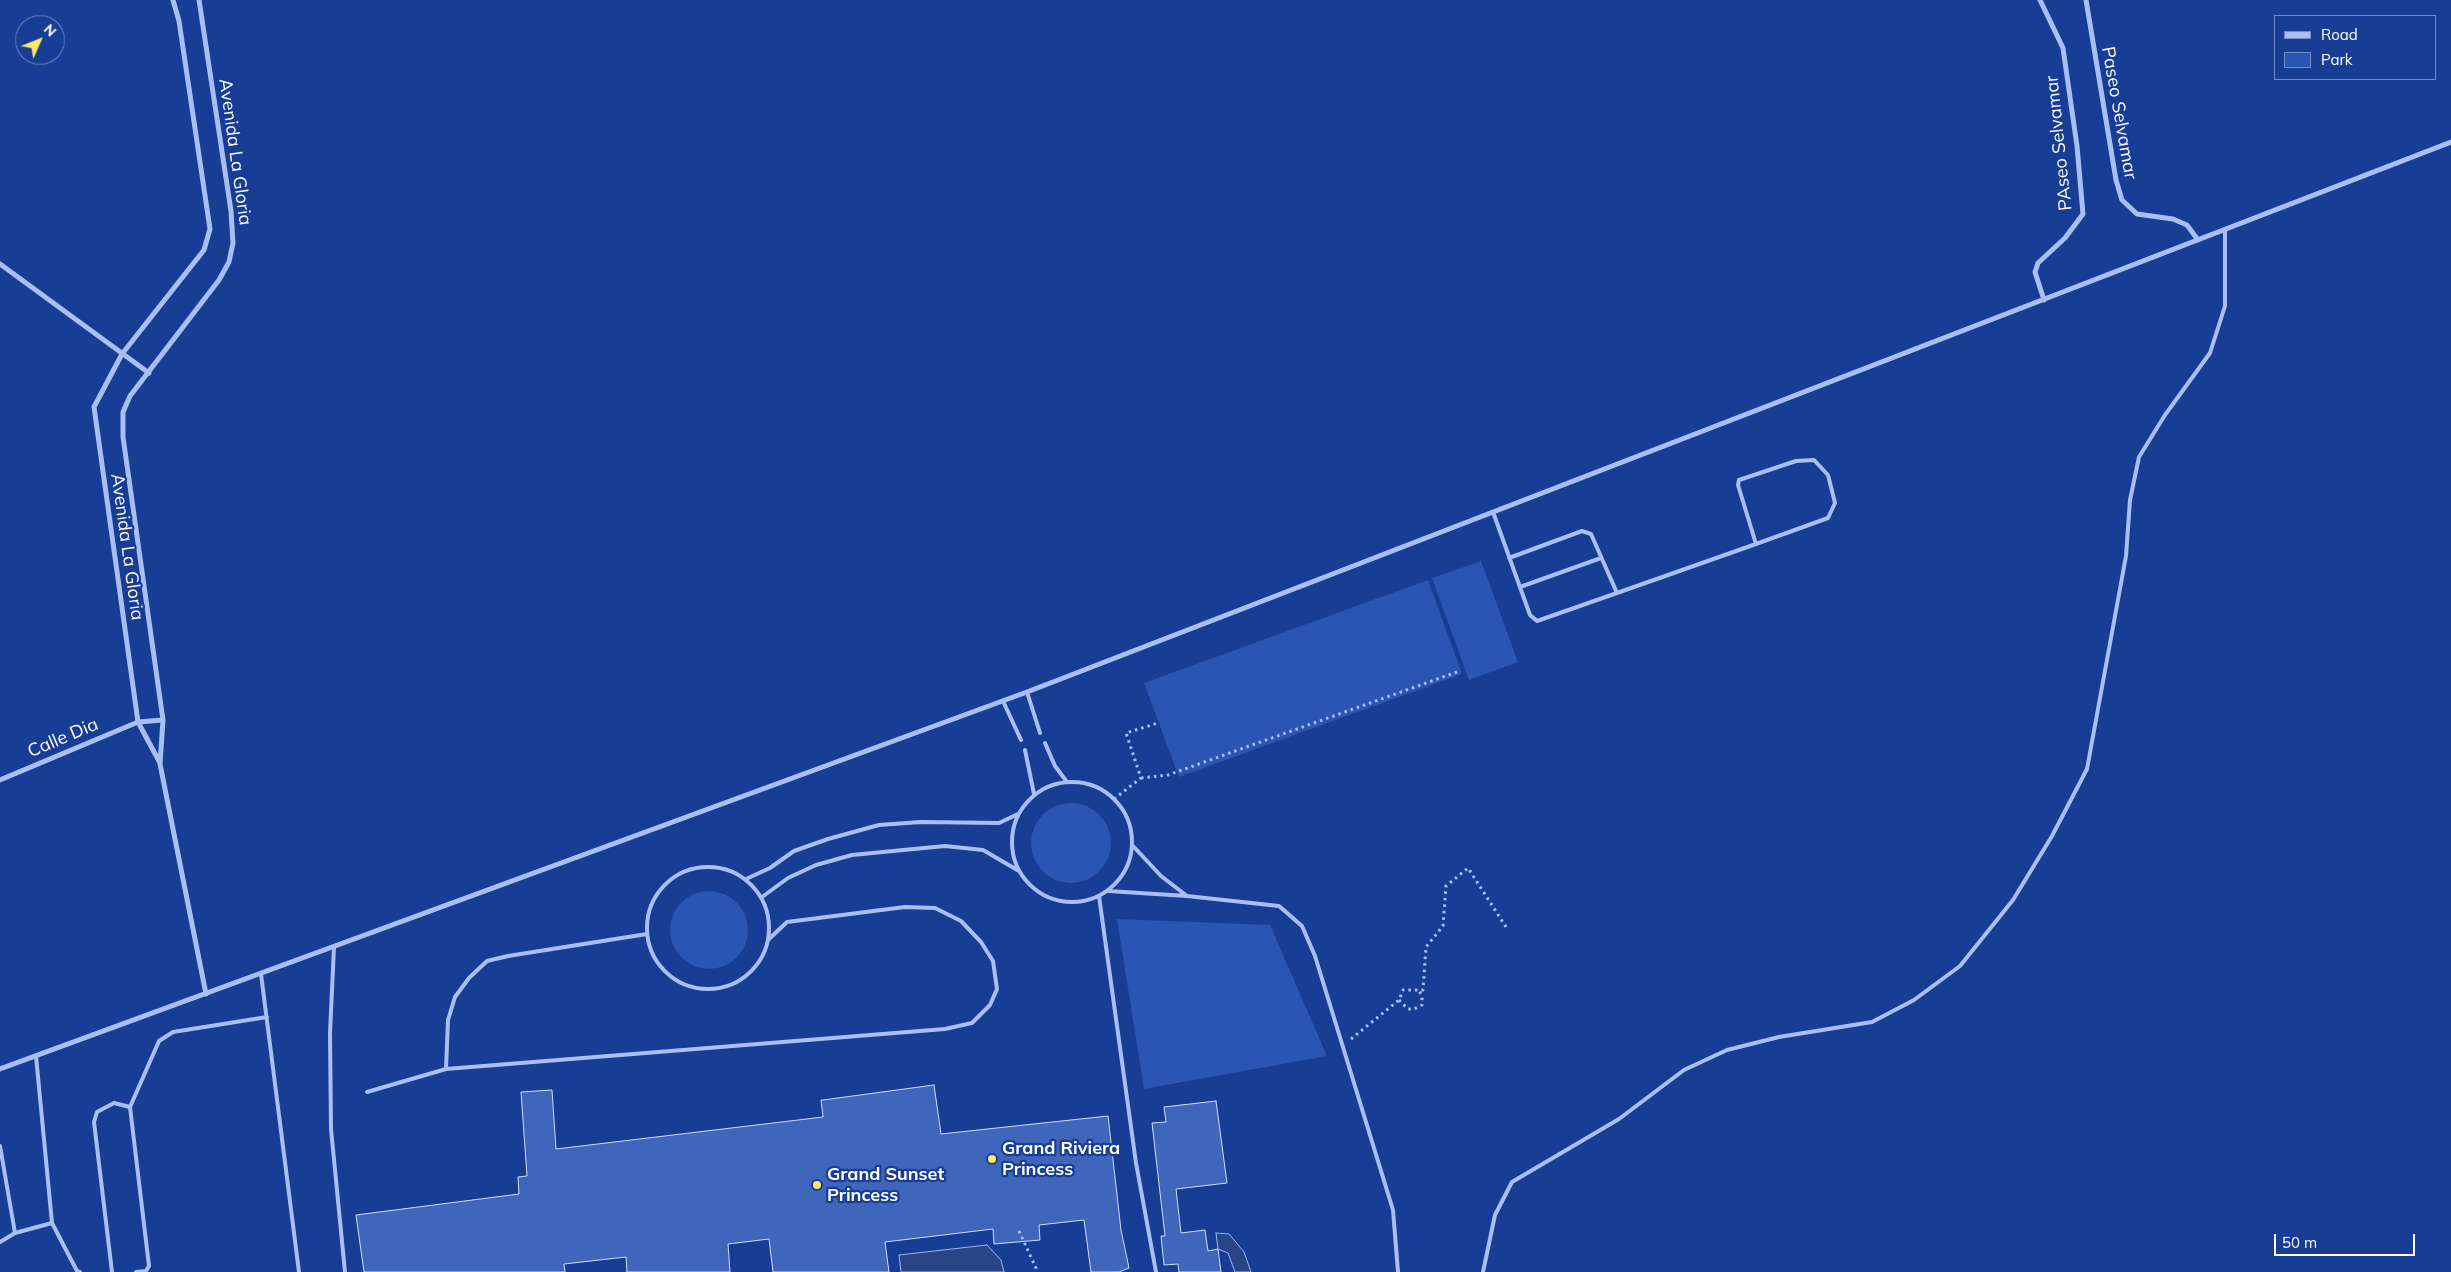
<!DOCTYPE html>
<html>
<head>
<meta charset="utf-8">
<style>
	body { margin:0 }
	#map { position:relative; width:2451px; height:1272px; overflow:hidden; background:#173d94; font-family:Mulish,sans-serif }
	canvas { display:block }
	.legend { position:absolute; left:2274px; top:15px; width:162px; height:65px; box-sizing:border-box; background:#173d94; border:1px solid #748bbf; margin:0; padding:6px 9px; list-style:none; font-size:15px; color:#fff }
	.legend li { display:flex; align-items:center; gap:10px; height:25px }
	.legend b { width:25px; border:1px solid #748bbf }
	.north { position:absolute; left:15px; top:15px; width:50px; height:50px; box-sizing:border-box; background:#173d94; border:1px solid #748bbf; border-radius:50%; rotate:46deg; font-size:14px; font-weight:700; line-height:20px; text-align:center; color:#fff }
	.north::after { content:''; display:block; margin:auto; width:18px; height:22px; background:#ffe867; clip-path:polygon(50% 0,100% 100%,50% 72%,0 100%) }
	.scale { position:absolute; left:2274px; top:1234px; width:141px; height:22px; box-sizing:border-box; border:2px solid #fff; border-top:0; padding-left:6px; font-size:15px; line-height:18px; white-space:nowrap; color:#fff; -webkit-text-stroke:4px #173d94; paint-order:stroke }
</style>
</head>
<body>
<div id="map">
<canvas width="2451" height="1272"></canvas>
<ul class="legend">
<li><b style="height:6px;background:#a8bff1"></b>Road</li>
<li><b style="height:14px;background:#2a55b3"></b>Park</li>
</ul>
<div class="north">N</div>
<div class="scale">50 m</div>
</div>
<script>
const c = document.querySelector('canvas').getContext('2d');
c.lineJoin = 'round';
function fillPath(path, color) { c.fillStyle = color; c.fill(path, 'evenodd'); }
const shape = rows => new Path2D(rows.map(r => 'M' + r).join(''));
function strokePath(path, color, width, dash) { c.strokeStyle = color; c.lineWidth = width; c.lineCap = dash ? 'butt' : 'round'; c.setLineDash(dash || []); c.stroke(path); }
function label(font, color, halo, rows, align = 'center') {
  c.font = font + ' Mulish,sans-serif'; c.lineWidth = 4.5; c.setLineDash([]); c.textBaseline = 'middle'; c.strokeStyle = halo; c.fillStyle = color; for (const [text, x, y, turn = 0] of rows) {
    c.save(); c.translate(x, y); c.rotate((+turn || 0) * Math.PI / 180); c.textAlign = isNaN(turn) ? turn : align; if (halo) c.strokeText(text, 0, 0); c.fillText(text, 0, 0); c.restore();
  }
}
fillPath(shape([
	[1481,561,1518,662,1469,680,1432,578],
	[1428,580,1462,674,1179,777,1144,683],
	'1031 843a40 40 0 1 1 80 0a40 40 0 1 1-80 0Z',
	'670 930a39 39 0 1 1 78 0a39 39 0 1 1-78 0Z',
	[1117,919,1270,925,1327,1056,1144,1089]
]), '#2a55b3');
const water = shape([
	[1216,1233,1229,1234,1244,1252,1251,1272,1235,1272,1228,1253,1218,1249,1216,1233],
	[987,1245,1001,1260,1004,1272,901,1272,899,1255,987,1245]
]);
fillPath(water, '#294586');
strokePath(water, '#9ab8f3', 1);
const building = shape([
	[934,1085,941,1134,1108,1116,1121,1230,1129,1268,1119,1272,1091,1272,1084,1220,1039,1225,1040,1240,994,1244,993,1229,885,1242,889,1272,773,1272,769,1239,728,1244,730,1272,627,1272,626,1257,564,1264,565,1272,364,1272,356,1215,519,1194,518,1177,527,1176,521,1092,552,1090,556,1149,823,1117,821,1100,823,1100,934,1085],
	[1216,1101,1227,1183,1176,1189,1181,1233,1205,1230,1208,1251,1218,1249,1221,1272,1179,1272,1178,1264,1164,1265,1161,1236,1165,1236,1152,1123,1166,1122,1164,1107,1216,1101]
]);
fillPath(building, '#4066bc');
strokePath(building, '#cfddfc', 1);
strokePath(shape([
	[1141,778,1168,775,1457,672],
	[1114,799,1141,778,1126,733,1158,723],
	[1399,1000,1408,1009,1414,1009,1422,1005,1422,997,1419,990],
	[1351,1039,1399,1000,1403,990,1423,990,1426,947,1443,926,1446,886,1468,868,1506,927],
	[1019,1231,1036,1268,1035,1272]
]), '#a8bff1', 3, [2.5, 4]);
strokePath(shape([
	[1493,512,1530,615,1537,621,1617,593,1756,544,1828,518,1835,503,1828,475,1814,460,1796,461,1739,480,1738,485,1756,544],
	[1509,558,1582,531,1591,534,1617,593],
	[1520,587,1601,558],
	[1027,692,1040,733],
	[1003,701,1021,740],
	[1045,743,1055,766,1067,782],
	[1025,750,1034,794],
	'1012 842a60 60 0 1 1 120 0a60 60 0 1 1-120 0Z',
	[1133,846,1161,876,1187,896],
	'647 928a61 61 0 1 1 122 0a61 61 0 1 1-122 0Z',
	[746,879,770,868,794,851,828,839,879,825,921,822,999,823,1018,814],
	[1108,891,1187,896,1279,906,1302,926,1315,956,1393,1210,1398,1272],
	[1099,896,1136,1163,1156,1272],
	[762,897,788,878,816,865,852,855,945,846,983,850,1019,871],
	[334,947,330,1033,331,1129,345,1272],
	[261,974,299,1272],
	[36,1056,52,1223,77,1271,80,1272],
	[446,1069,448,1020,455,997,469,978,487,961,508,956,647,934],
	[367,1092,446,1069,945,1029,972,1023,990,1005,997,989,993,961,981,942,961,921,935,908,905,907,787,922,769,939],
	[0,1146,15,1233],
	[0,1242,15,1233,52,1223],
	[112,1272,94,1122,97,1112,114,1103,130,1107],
	[136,1272,146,1271,149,1266,130,1107,159,1041,173,1032,267,1017],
	[1483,1272,1495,1215,1512,1182,1619,1119,1684,1070,1727,1050,1779,1037,1872,1022,1914,1000,1960,966,2013,900,2052,836,2087,769,2126,556,2130,500,2139,457,2165,415,2210,353,2225,306,2225,230]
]), '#a8bff1', 4);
strokePath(shape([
	[199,0,231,211,233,243,229,262,219,280,130,396,123,412,123,437,163,720,160,764,206,994],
	[2040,0,2063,48,2077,146,2083,214,2065,238,2038,263,2035,272,2044,300],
	[2086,0,2116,180,2122,200,2137,214,2173,219,2187,225,2198,240],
	[0,264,149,373],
	[160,763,138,722,94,407,122,354,204,250,210,229,179,21,173,0],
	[0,780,138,722,163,720],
	[0,1069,1027,692,2451,142]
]), '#a8bff1', 5);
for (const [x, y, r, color] of [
	[992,1159,5,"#ffe867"],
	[817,1185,5,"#ffe867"]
]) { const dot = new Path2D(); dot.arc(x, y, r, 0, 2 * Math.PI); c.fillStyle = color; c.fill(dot); strokePath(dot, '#173d94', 2); }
label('18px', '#fff', '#173d94', [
	["Paseo Selvamar",2119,113,80],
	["PAseo Selvamar",2059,143,-96],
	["Avenida La Gloria",235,152,82],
	["Avenida La Gloria",127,547,82],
	["Calle Dia",63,738,-23]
]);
label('bold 18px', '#fff', '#173d94', [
	["Grand Riviera",1002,1149],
	["Princess",1002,1170],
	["Grand Sunset",827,1175],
	["Princess",827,1196]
], 'left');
</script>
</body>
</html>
